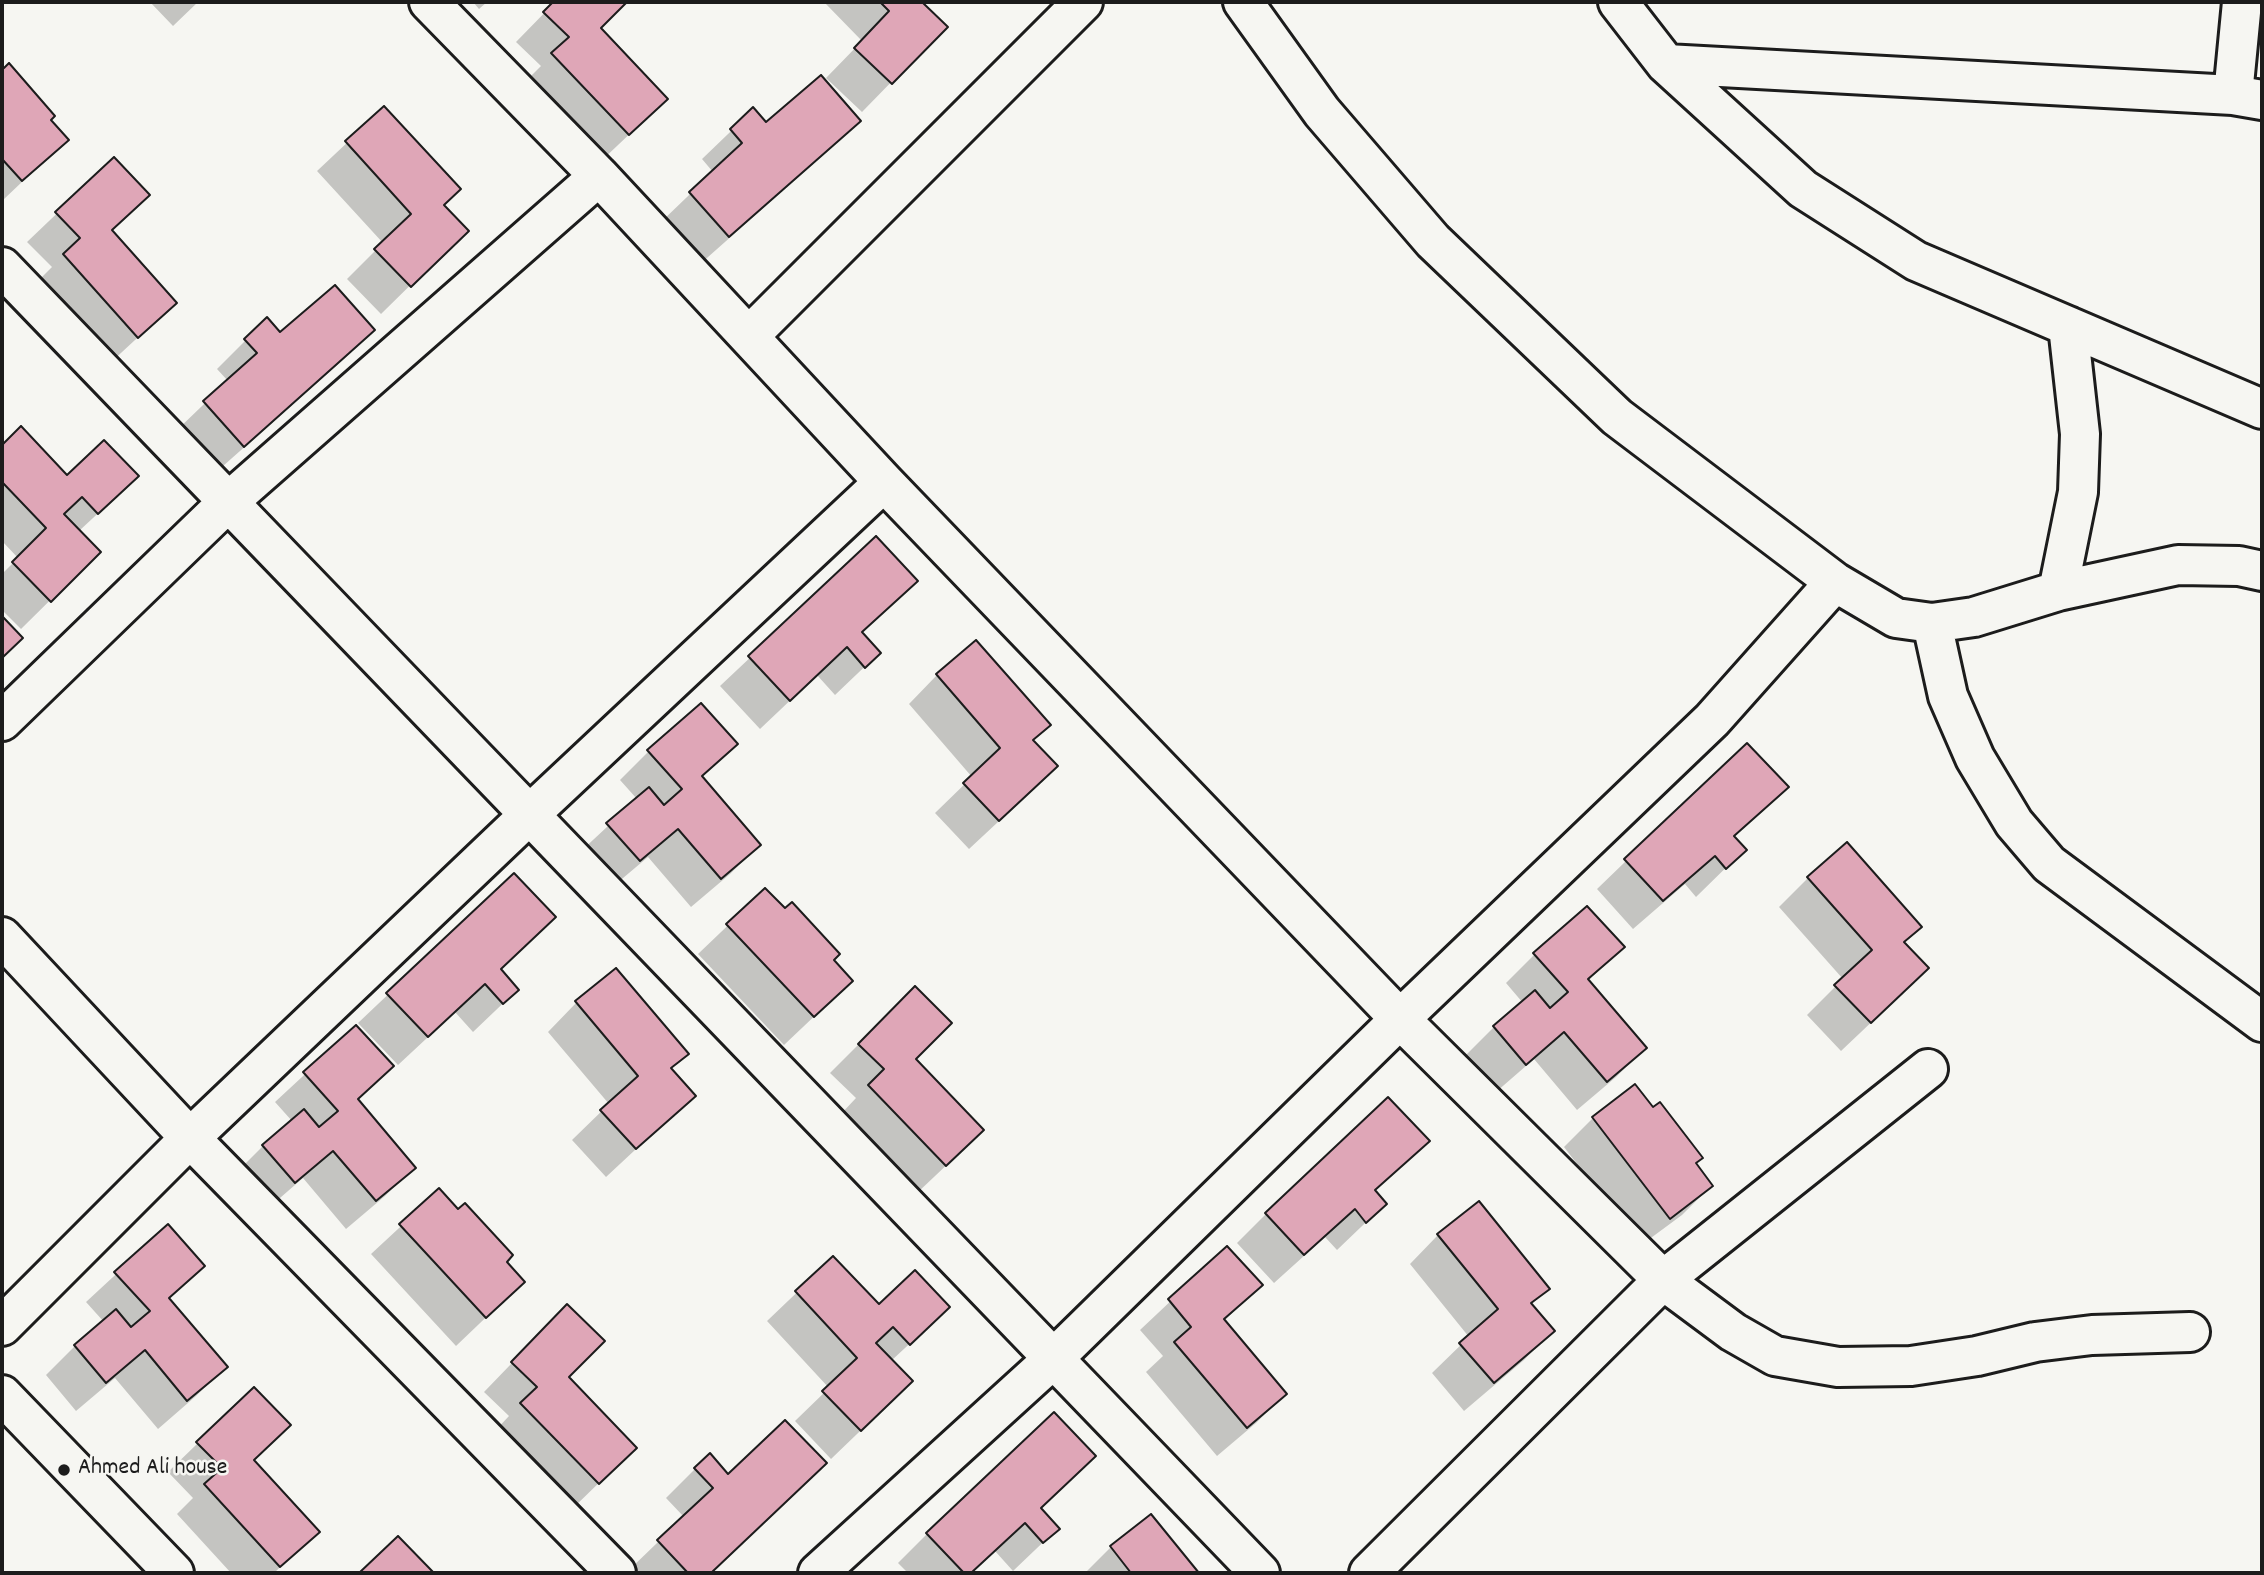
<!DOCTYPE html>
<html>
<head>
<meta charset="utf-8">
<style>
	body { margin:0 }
	#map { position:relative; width:2264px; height:1575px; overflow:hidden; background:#f6f6f2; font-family:Dekko,sans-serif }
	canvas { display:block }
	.frame { position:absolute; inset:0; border:4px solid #1c1c1c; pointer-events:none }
</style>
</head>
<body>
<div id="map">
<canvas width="2264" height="1575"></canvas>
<div class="frame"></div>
</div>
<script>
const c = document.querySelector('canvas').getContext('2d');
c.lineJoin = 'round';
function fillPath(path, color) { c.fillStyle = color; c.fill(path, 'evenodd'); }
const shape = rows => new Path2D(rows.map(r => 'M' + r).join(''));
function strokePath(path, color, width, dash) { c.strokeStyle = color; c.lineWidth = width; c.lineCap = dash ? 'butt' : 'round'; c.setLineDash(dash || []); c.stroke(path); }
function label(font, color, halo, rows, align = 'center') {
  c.font = font + ' Dekko,sans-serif'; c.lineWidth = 5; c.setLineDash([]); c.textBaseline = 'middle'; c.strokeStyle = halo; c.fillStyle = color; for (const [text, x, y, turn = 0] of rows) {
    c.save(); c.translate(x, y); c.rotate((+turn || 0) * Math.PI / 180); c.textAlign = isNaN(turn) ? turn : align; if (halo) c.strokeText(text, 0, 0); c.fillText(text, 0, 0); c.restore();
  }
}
fillPath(shape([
	[150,2,198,2,173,26],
	[473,2,487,2,479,9],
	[555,2,625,2,599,28,636,128,599,163,524,83,541,66,516,42],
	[824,2,920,2,945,27,862,112,826,78,862,41],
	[2,69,66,140,2,201],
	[384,108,442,206,437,259,381,314,347,279,383,243,317,171],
	[753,110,766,124,859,121,830,149,699,265,661,222,713,172,702,159],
	[114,159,111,231,175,303,108,365,35,284,52,267,27,242],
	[373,330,344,359,214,474,176,431,228,381,217,369,246,340,280,335],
	[21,429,67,477,107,505,79,531,99,552,21,629,2,610,2,574,18,558,2,541,2,447],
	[876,539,887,609,861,633,879,653,835,695,817,675,760,729,720,686],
	[937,675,1032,741,1027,795,969,849,935,813,972,777,909,704],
	[736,744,701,778,759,845,730,874,691,907,648,857,610,889,579,853,637,799,620,780,649,751],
	[1787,787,1733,838,1744,850,1696,897,1685,884,1633,929,1597,889,1626,861],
	[514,875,499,970,517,990,473,1032,455,1012,398,1065,358,1023],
	[1808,878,1903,943,1898,997,1841,1051,1807,1015,1843,979,1779,907],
	[765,890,822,1009,784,1045,698,954],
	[1622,947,1588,981,1645,1048,1616,1077,1577,1110,1534,1059,1496,1092,1465,1056,1494,1027,1523,1003,1506,983,1535,954],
	[915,988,914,1059,953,1159,916,1194,840,1115,856,1098,830,1073],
	[576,1003,687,1054,670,1070,693,1096,606,1177,572,1140,609,1104,548,1032],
	[356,1027,391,1066,357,1100,414,1167,385,1196,346,1229,303,1178,265,1211,234,1175,263,1146,292,1121,275,1102],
	[1652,1110,1711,1186,1682,1215,1640,1246,1564,1147,1593,1118],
	[1427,1141,1374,1192,1385,1204,1337,1250,1325,1237,1274,1283,1237,1243,1266,1214],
	[439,1191,523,1282,456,1346,371,1254],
	[167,1227,203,1266,168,1300,225,1367,196,1396,158,1429,115,1378,76,1411,46,1375,75,1346,104,1322,86,1302],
	[1438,1235,1547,1289,1531,1305,1552,1331,1524,1360,1464,1411,1432,1373,1469,1337,1410,1264],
	[1227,1248,1261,1285,1224,1321,1285,1394,1256,1423,1217,1456,1146,1372,1163,1356,1140,1330],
	[833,1258,879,1307,919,1335,891,1361,882,1410,831,1459,795,1421,829,1388,767,1321],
	[539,1335,606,1476,569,1512,493,1433,509,1416,484,1392],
	[254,1389,252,1461,317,1532,274,1573,231,1573,177,1514,193,1498,168,1472],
	[695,1469,796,1492,710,1573,632,1573,629,1570,684,1517,666,1498],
	[1039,1509,1057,1529,1013,1571,995,1551,971,1573,908,1573,898,1563,927,1534],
	[1151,1516,1197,1573,1085,1573,1111,1547]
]), '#0003');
const building = shape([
	[553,2,627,2,601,28,668,99,629,135,551,53,569,37,543,12,553,2],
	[880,2,922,2,948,27,892,84,854,48,889,11,880,2],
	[9,63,55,116,51,120,69,140,22,181,2,159,2,66,4,68,9,63],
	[821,75,861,121,729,237,689,192,742,143,730,129,753,107,766,122,821,75],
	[384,106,461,189,444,205,469,231,411,287,374,249,411,214,345,141,384,106],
	[114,157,150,195,112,230,177,303,138,338,63,254,80,238,55,212,114,157],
	[335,285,375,330,244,447,203,401,257,353,244,339,267,317,280,332,335,285],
	[21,426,67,475,104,440,139,476,98,514,82,497,64,514,101,552,51,602,12,562,46,528,2,482,2,445,21,426],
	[876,536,918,581,862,632,881,653,865,668,847,647,790,701,748,656,876,536],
	[2,616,23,638,2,658,2,616],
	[976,640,1051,725,1033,740,1058,766,999,821,963,783,1000,748,936,674,976,640],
	[701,703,738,744,702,776,761,845,721,879,678,829,640,861,606,823,649,787,664,805,682,789,647,750,701,703],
	[1747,743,1789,787,1734,836,1747,850,1726,869,1715,856,1663,901,1624,859,1747,743],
	[1847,842,1922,927,1904,942,1929,968,1871,1023,1834,985,1872,950,1807,877,1847,842],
	[514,873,556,917,501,969,519,990,503,1004,485,984,428,1037,386,993,514,873],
	[765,888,785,908,792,902,840,954,834,960,853,981,814,1017,726,924,765,888],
	[1587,906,1625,947,1588,979,1647,1048,1607,1082,1564,1032,1526,1065,1493,1026,1535,990,1550,1008,1568,992,1533,953,1587,906],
	[616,968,689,1054,671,1068,696,1096,636,1149,600,1110,638,1076,575,1001,616,968],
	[915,986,952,1023,916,1059,984,1130,946,1166,868,1085,884,1069,858,1044,915,986],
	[356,1025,394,1066,358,1099,416,1168,376,1201,333,1151,295,1183,262,1145,304,1109,319,1127,338,1111,303,1072,356,1025],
	[1635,1084,1653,1107,1660,1102,1703,1158,1696,1163,1713,1186,1670,1219,1592,1117,1635,1084],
	[1388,1097,1430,1141,1375,1190,1387,1204,1366,1223,1355,1209,1304,1255,1265,1213,1388,1097],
	[439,1188,458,1209,465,1203,513,1255,507,1262,525,1282,486,1318,399,1224,439,1188],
	[1479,1201,1550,1289,1531,1303,1555,1331,1494,1383,1459,1343,1498,1309,1437,1234,1479,1201],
	[168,1224,205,1266,169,1298,228,1367,187,1401,145,1350,106,1383,74,1345,116,1309,131,1327,150,1311,114,1272,168,1224],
	[1227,1246,1263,1285,1224,1319,1287,1394,1247,1428,1174,1342,1191,1327,1168,1299,1227,1246],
	[833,1256,879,1304,915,1270,950,1307,910,1345,893,1327,876,1343,913,1381,861,1431,822,1391,857,1358,795,1291,833,1256],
	[567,1304,605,1341,569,1377,637,1448,599,1484,520,1403,537,1387,511,1362,567,1304],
	[254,1387,291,1425,254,1460,320,1532,280,1567,204,1484,222,1468,196,1442,254,1387],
	[1054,1412,1096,1456,1041,1508,1060,1529,1043,1543,1025,1523,971,1573,964,1573,926,1533,1054,1412],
	[785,1420,827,1463,711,1573,688,1573,657,1540,713,1488,694,1468,710,1453,728,1474,785,1420],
	[1151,1514,1199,1573,1131,1573,1110,1546,1151,1514],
	[398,1536,434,1573,359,1573,398,1536]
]);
fillPath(building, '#dfa6b7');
strokePath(building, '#1c1c1c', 2);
const street = shape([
	[429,2,599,176,884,482,1400,1019,1663,1280,1733,1332,1775,1356,1838,1367,1911,1366,1977,1356,2035,1342,2092,1335,2190,1332],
	[1243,2,1322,112,1433,241,1617,417,1835,582,1896,618,1932,623,1974,617,2058,591,2178,565,2239,566,2262,571],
	[1618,2,1666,64,1803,189,1916,261,2262,409],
	[2242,2,2233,95,2262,100],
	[1666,64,2233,95],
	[2,267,1260,1573],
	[749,336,1083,2],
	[2058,591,2078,492,2080,434,2068,326],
	[1932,623,1948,696,1975,758,2014,823,2049,864,2262,1022],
	[2,721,227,503,599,176],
	[2,937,190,1138,616,1573],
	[2,1326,190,1138,529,815,884,482],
	[2,1395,174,1573],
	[818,1573,1053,1359,1400,1019,1712,720,1835,582],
	[1369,1573,1663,1280,1928,1069]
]);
strokePath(street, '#1c1c1c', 44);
strokePath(street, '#f6f6f2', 38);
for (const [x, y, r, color] of [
	[64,1470,7,"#1c1c1c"]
]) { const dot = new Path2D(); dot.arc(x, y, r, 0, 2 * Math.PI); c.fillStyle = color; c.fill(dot); strokePath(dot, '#f6f6f2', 2.5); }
label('24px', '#1c1c1c', '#f6f6f2', [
	["Ahmed Ali house",78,1470]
], 'left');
</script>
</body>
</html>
